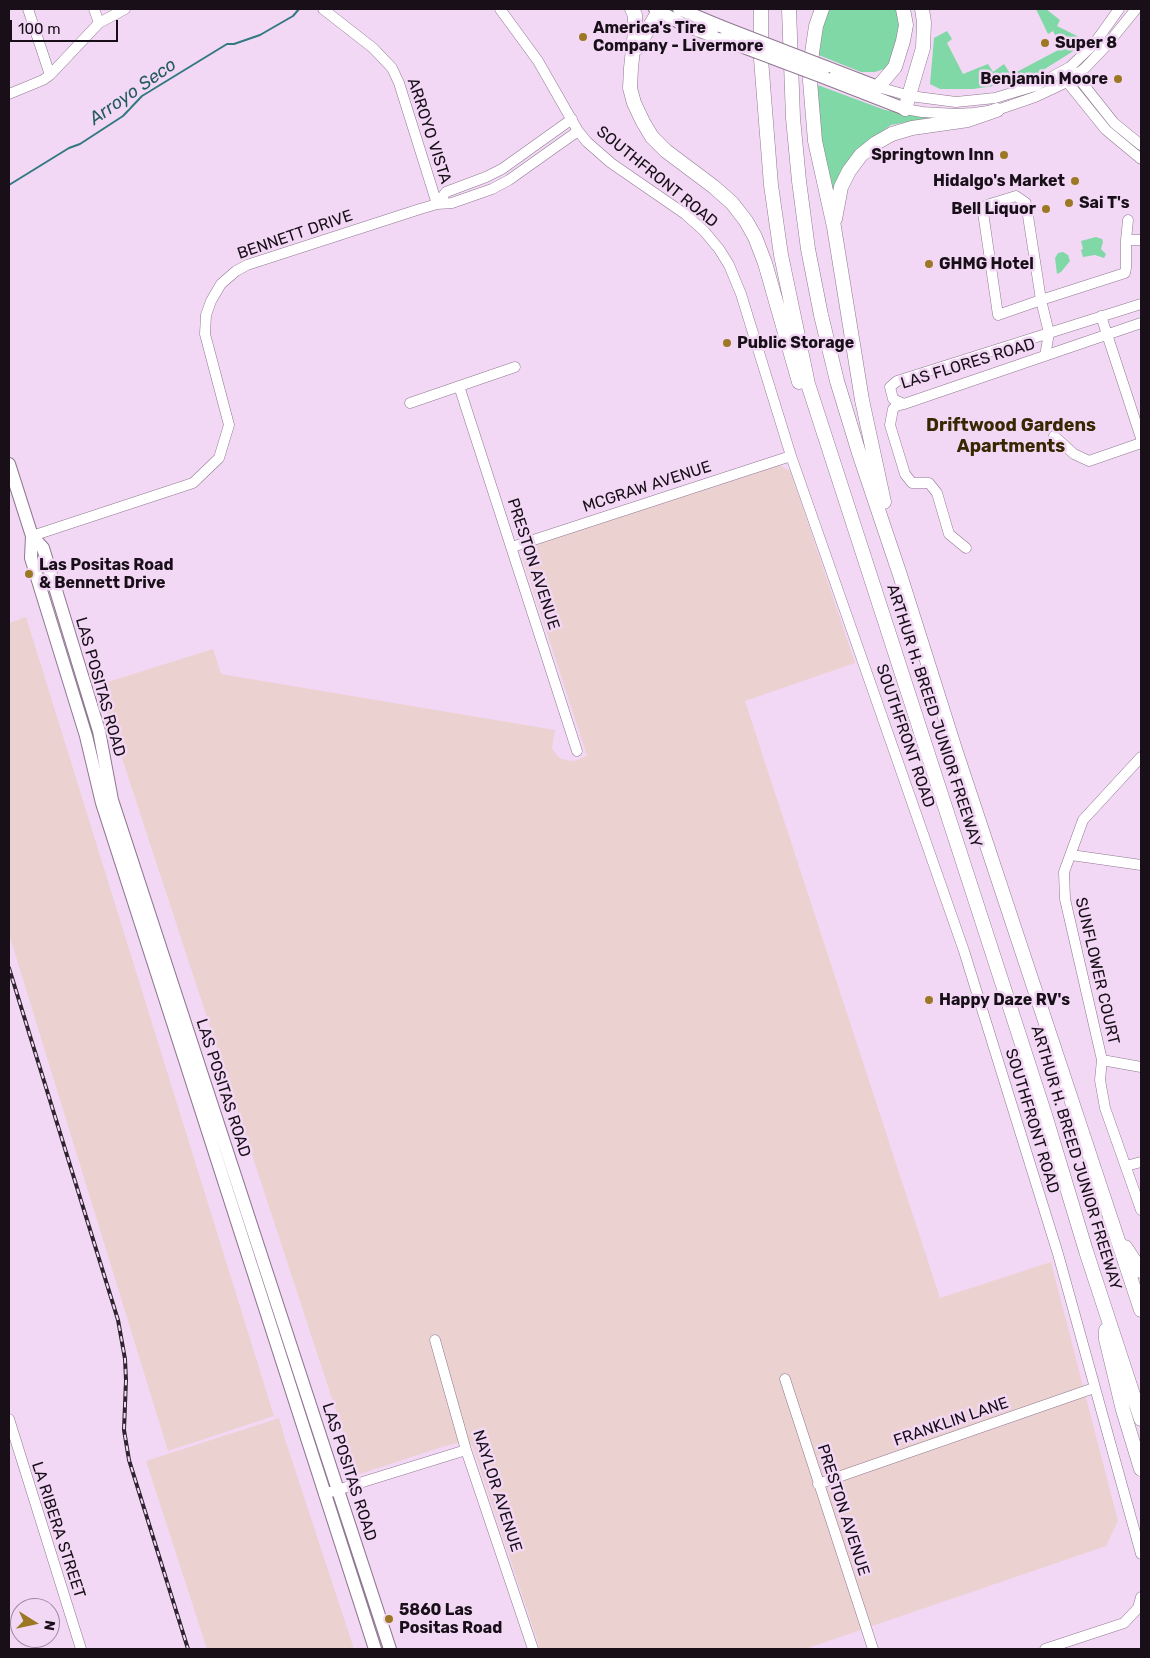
<!DOCTYPE html>
<html>
<head>
<meta charset="utf-8">
<style>
	body { margin:0 }
	#map { position:relative; width:1150px; height:1658px; overflow:hidden; background:#f3d8f5; font-family:Rubik,sans-serif }
	canvas { display:block }
	.frame { position:absolute; inset:0; border:10px solid #180f19; pointer-events:none }
	.north { position:absolute; left:10px; top:1598px; width:50px; height:50px; box-sizing:border-box; background:#f3d8f5; border:1px solid #9b889d; border-radius:50%; rotate:100deg; font-size:14px; font-weight:700; line-height:20px; text-align:center; color:#180f19 }
	.north::after { content:''; display:block; margin:auto; width:18px; height:22px; background:#9c7824; clip-path:polygon(50% 0,100% 100%,50% 72%,0 100%) }
	.scale { position:absolute; left:10px; top:20px; width:108px; height:22px; box-sizing:border-box; border:2px solid #180f19; border-top:0; padding-left:6px; font-size:15px; line-height:18px; white-space:nowrap; color:#180f19; -webkit-text-stroke:4px #f3d8f5; paint-order:stroke }
</style>
</head>
<body>
<div id="map">
<canvas width="1150" height="1658"></canvas>
<div class="frame"></div>
<div class="north">N</div>
<div class="scale">100 m</div>
</div>
<script>
const c = document.querySelector('canvas').getContext('2d');
c.lineJoin = 'round';
function fillPath(path, color) { c.fillStyle = color; c.fill(path, 'evenodd'); }
const shape = rows => new Path2D(rows.map(r => 'M' + r).join(''));
function strokePath(path, color, width, dash) { c.strokeStyle = color; c.lineWidth = width; c.lineCap = dash ? 'butt' : 'round'; c.setLineDash(dash || []); c.stroke(path); }
function label(font, color, halo, rows, align = 'center') {
  c.font = font + ' Rubik,sans-serif'; c.lineWidth = 5; c.setLineDash([]); c.textBaseline = 'middle'; c.strokeStyle = halo; c.fillStyle = color; for (const [text, x, y, turn = 0] of rows) {
    c.save(); c.translate(x, y); c.rotate((+turn || 0) * Math.PI / 180); c.textAlign = isNaN(turn) ? turn : align; if (halo) c.strokeText(text, 0, 0); c.fillText(text, 0, 0); c.restore();
  }
}
fillPath(shape([
	[779,465,790,471,792,476,855,663,745,701,940,1298,1051,1262,1118,1521,1106,1546,805,1649,540,1649,473,1447,469,1443,460,1442,442,1447,357,1475,98,685,213,649,221,674,555,730,552,748,556,754,561,759,574,761,587,756,523,559,525,552,532,546],
	[26,617,274,1416,168,1451,9,934,9,623],
	[279,1418,285,1439,354,1649,207,1649,146,1461]
]), '#ecd1d1');
fillPath(shape([
	[828,9,898,9,900,32,887,68,875,72,861,72,816,54],
	[1036,9,1046,9,1060,20,1057,26,1081,38,1082,41,1072,52,1035,75,1013,83,973,89,940,89,930,84,934,38,947,31,952,39,947,43,963,74,988,64,993,72,1004,64,1011,75,1062,48,1053,31,1048,34],
	[815,84,885,110,938,119,913,121,891,125,860,148,833,216,821,147],
	[1096,237,1102,239,1103,242,1101,249,1106,254,1104,258,1095,255,1083,257,1081,250,1083,249,1081,241],
	[1063,252,1068,255,1070,261,1061,272,1057,274,1055,258,1058,253]
]), '#80d8a6');
strokePath(shape([
	[9,185,69,148,80,144,123,116,142,96,227,44,234,44,260,35,293,16,299,9]
]), '#327981', 2);
const minor = shape([
	[28,9,50,75],
	[94,9,99,23],
	[323,9,373,48,392,68,399,83,437,204],
	[500,9,538,61,578,131,587,142,611,163,685,214,704,231,719,249,729,265,741,294,791,456,964,951,1058,1254,1141,1554],
	[1072,70,1114,123,1141,145],
	[1064,78,1106,130,1141,159],
	[878,87,910,96,956,102,995,98,1035,86,1070,67,1094,44,1119,9],
	[9,94,43,80,50,75,99,23,125,9],
	[905,109,922,112,956,114,973,113,997,110,1035,97,1067,82,1085,68,1106,46,1136,9],
	[437,204,446,192,486,177,502,169,572,119],
	[1126,240,1128,220],
	[1141,304,897,381,890,387,893,399,904,404,1141,323],
	[1101,316,1141,438],
	[1045,356,1049,333,1041,300,1026,203,1016,196,987,205,984,208,983,212,998,315,1041,300,1125,273,1126,268,1126,240,1141,240],
	[459,386,577,751],
	[410,403,515,367],
	[904,404,896,406,893,409,890,425,905,474,912,483,929,483,937,493,949,534,966,548],
	[1054,436,1074,454,1089,461,1141,443],
	[32,536,193,483,219,458,229,425,205,334,206,315,211,301,221,284,236,271,247,265,420,209,437,204,452,203,492,189,509,180,578,131],
	[512,547,791,456],
	[1141,757,1083,820,1064,872,1065,899,1102,1060,1100,1080,1105,1108,1141,1210],
	[1071,855,1141,865],
	[1102,1060,1141,1067],
	[1126,1166,1141,1162],
	[435,1340,466,1450,533,1649],
	[785,1379,873,1649],
	[9,1419,81,1649],
	[818,1484,1094,1388],
	[324,1494,466,1450],
	[1045,1649,1124,1623,1138,1608,1141,1597]
]);
const major = shape([
	[655,9,686,26,722,39],
	[679,9,720,26],
	[826,67,878,87],
	[828,79,905,109],
	[9,464,32,536,31,558,86,736,102,803,375,1649],
	[32,536,43,548,99,731,112,800,390,1649]
]);
const highway = shape([
	[632,9,635,15,635,32,631,68,630,88,634,103,643,122,652,137,666,151,714,187,732,203,746,221,755,237,765,263,799,382],
	[761,9,761,59,771,185,781,255,808,384,1045,1115,1086,1251,1141,1419],
	[789,9,793,118,799,181,808,249,821,315,837,381,859,453,900,575,955,749,1141,1310],
	[822,9,816,26,812,53,810,81,815,141,834,227,862,400,884,502],
	[637,48,660,9],
	[878,87,895,67,903,41,906,25,903,9],
	[905,109,923,48,924,22,922,9],
	[835,219,841,187,849,171,861,155,876,143,892,134,912,128,968,120,997,110],
	[1125,1247,1141,1271],
	[1106,1330,1106,1339,1123,1410,1141,1469]
]);
strokePath(minor, '#8f7891', 11);
strokePath(major, '#8f7891', 14);
strokePath(highway, '#8f7891', 15);
strokePath(minor, '#fff', 10);
strokePath(major, '#fff', 12);
strokePath(highway, '#fff', 14);
const rail = shape([
	[9,968,118,1320,125,1359,126,1380,124,1430,129,1460,188,1649]
]);
strokePath(rail, '#2e2430', 4);
strokePath(rail, '#f3d8f5', 2, [5.5]);
const majorBridge = shape([
	[720,26,826,67],
	[722,39,828,79]
]);
strokePath(majorBridge, '#8f7891', 14, []);
strokePath(majorBridge, '#fff', 12);
for (const [x, y, r, color] of [
	[583,37,5,"#9c7824"],
	[1045,43,5,"#9c7824"],
	[1118,79,5,"#9c7824"],
	[1004,155,5,"#9c7824"],
	[1075,181,5,"#9c7824"],
	[1069,203,5,"#9c7824"],
	[1046,209,5,"#9c7824"],
	[929,264,5,"#9c7824"],
	[727,343,5,"#9c7824"],
	[29,574,5,"#9c7824"],
	[929,1000,5,"#9c7824"],
	[389,1619,5,"#9c7824"]
]) { const dot = new Path2D(); dot.arc(x, y, r, 0, 2 * Math.PI); c.fillStyle = color; c.fill(dot); strokePath(dot, '#f3d8f5', 2); }
label('bold 16px', '#180f19', '#f3d8f5', [
	["America's Tire",593,28],
	["Company - Livermore",593,46],
	["Super 8",1055,43],
	["Benjamin Moore",1108,79,"right"],
	["Springtown Inn",994,155,"right"],
	["Hidalgo's Market",1065,181,"right"],
	["Sai T's",1079,203],
	["Bell Liquor",1036,209,"right"],
	["GHMG Hotel",939,264],
	["Public Storage",737,343],
	["Las Positas Road",39,565],
	["& Bennett Drive",39,583],
	["Happy Daze RV's",939,1000],
	["5860 Las",399,1610],
	["Positas Road",399,1628]
], 'left');
label('16px', '#180f19', '#f3d8f5', [
	["ARROYO VISTA",429,131,72],
	["SOUTHFRONT ROAD",657,177,39],
	["BENNETT DRIVE",295,235,-19],
	["LAS FLORES ROAD",968,364,-17],
	["MCGRAW AVENUE",647,487,-18],
	["PRESTON AVENUE",533,564,72],
	["LAS POSITAS ROAD",100,687,74],
	["ARTHUR H. BREED JUNIOR FREEWAY",934,716,72],
	["SOUTHFRONT ROAD",905,736,71],
	["SUNFLOWER COURT",1097,971,77],
	["LAS POSITAS ROAD",223,1088,72],
	["SOUTHFRONT ROAD",1032,1121,73],
	["ARTHUR H. BREED JUNIOR FREEWAY",1076,1158,73],
	["FRANKLIN LANE",951,1422,-19],
	["LAS POSITAS ROAD",349,1472,72],
	["NAYLOR AVENUE",497,1491,72],
	["PRESTON AVENUE",843,1510,72],
	["LA RIBERA STREET",58,1530,72]
]);
label('italic 18px', '#235c60', '#f3d8f5', [
	["Arroyo Seco",133,92,-35]
]);
label('bold 18px', '#382700', '#f3d8f5', [
	["Driftwood Gardens",1011,426],
	["Apartments",1011,447]
]);
</script>
</body>
</html>
